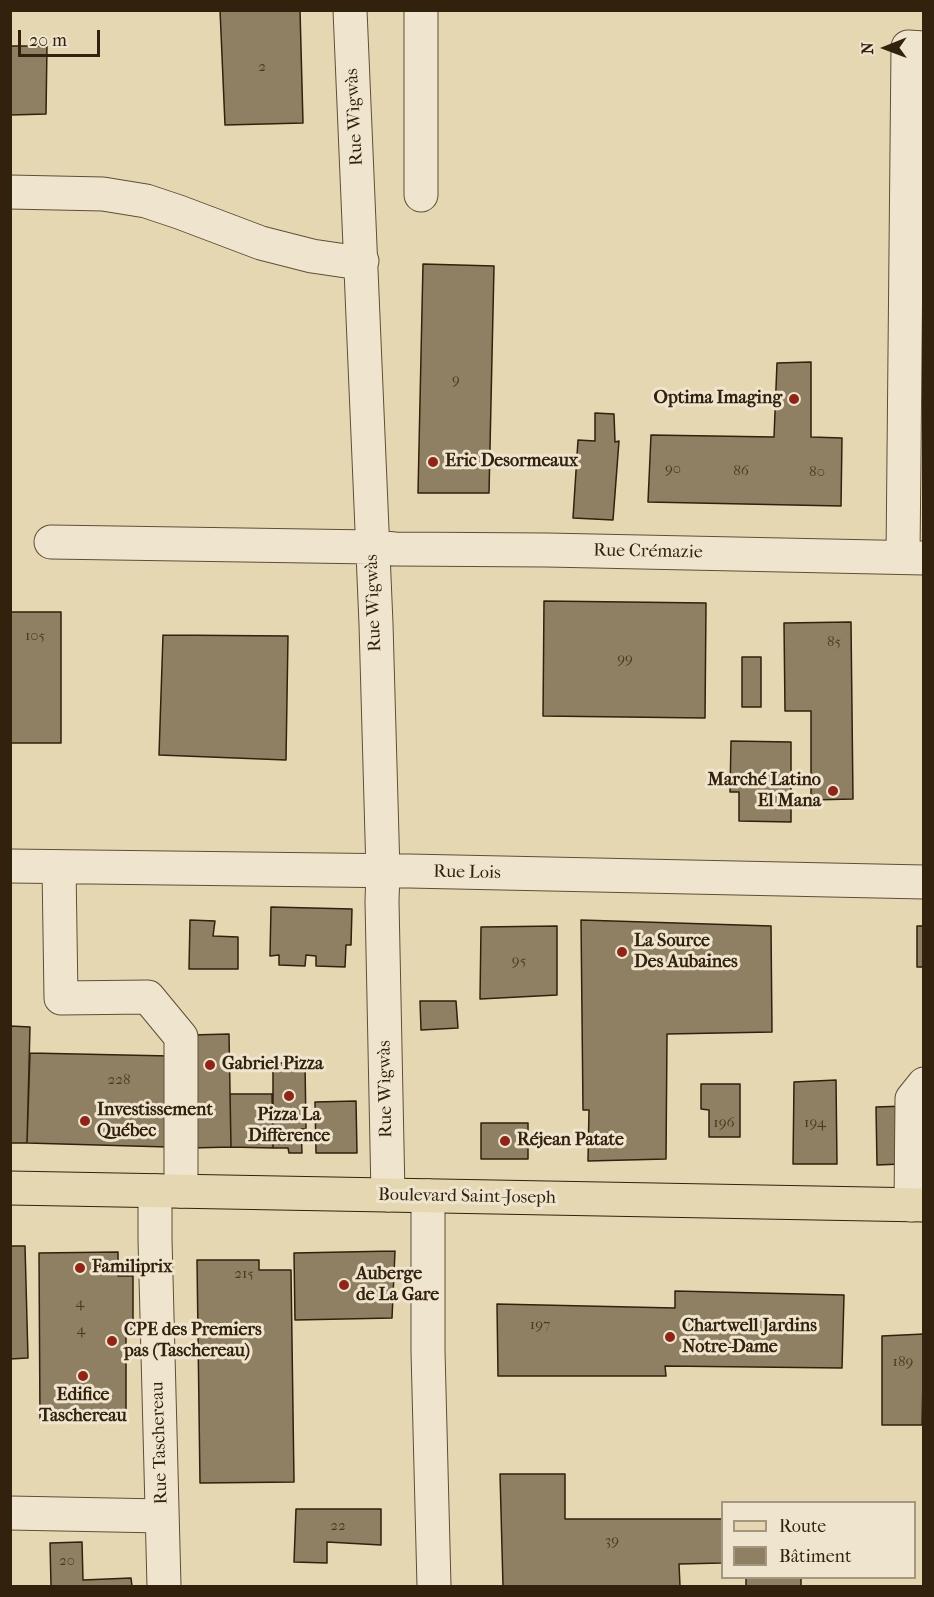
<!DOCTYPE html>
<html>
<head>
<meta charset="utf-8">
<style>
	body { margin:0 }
	#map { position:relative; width:934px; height:1597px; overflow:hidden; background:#e6d7b3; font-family:"IM FELL French Canon",serif }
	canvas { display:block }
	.frame { position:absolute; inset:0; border:12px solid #32210c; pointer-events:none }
	.legend { position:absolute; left:721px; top:1501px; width:195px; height:78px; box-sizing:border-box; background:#efe5ce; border:2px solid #a39780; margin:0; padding:8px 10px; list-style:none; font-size:18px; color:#32210c }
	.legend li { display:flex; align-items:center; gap:12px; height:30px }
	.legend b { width:30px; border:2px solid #a39780 }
	.north { position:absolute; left:856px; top:18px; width:60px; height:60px; -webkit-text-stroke:4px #efe5ce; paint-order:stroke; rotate:269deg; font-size:16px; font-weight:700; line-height:24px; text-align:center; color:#32210c }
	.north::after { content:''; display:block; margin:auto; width:21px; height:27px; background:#32210c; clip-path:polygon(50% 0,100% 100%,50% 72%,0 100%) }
	.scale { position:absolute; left:18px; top:30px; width:82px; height:27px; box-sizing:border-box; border:3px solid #32210c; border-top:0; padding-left:8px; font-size:18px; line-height:21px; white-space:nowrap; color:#32210c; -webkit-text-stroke:4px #efe5ce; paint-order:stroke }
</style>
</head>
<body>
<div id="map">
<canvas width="934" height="1597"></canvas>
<div class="frame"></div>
<ul class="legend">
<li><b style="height:8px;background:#e6d7b3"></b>Route</li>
<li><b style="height:16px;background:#908063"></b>Bâtiment</li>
</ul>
<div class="north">N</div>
<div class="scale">20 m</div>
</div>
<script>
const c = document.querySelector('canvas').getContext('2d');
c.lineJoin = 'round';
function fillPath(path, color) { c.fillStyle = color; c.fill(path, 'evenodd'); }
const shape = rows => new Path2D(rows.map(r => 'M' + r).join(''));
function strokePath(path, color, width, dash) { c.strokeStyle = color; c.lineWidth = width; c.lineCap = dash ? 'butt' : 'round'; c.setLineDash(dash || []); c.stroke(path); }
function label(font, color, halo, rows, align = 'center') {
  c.font = font + ' "IM FELL French Canon",serif'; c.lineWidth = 6; c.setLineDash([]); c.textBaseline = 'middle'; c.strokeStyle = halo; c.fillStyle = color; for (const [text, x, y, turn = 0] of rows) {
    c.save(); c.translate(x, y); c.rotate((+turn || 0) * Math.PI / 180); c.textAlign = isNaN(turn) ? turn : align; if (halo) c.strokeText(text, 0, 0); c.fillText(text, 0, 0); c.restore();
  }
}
const building = shape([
	[220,10,300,10,303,123,225,125,220,10],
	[10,46,47,46,46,114,10,115,10,46],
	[423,264,494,266,489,493,418,493,423,264],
	[811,362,811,437,842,438,841,506,648,502,651,435,774,437,777,363,811,362],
	[595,413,614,414,615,442,619,441,613,520,573,518,578,440,595,441,595,413],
	[544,601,706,603,705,718,543,716,544,601],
	[10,612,61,612,61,743,10,743,10,612],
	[851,622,853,799,811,800,811,711,785,711,784,623,851,622],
	[163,635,288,636,286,760,159,755,163,635],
	[742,657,761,657,761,707,742,707,742,657],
	[731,741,791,742,791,822,739,821,739,792,730,792,731,741],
	[271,907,352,909,351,945,346,945,345,967,316,966,316,956,306,955,305,966,279,965,279,955,270,956,271,907],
	[190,920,215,921,213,936,238,937,238,969,189,969,190,920],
	[581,920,771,926,772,1032,667,1034,666,1159,588,1161,589,1110,583,1110,581,920],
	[557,926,557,995,480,999,481,927,557,926],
	[917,926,924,926,924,967,917,967,917,926],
	[420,1001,456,1001,458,1028,421,1030,420,1001],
	[10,1026,30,1027,27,1143,10,1143,10,1026],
	[229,1034,231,1147,191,1148,191,1035,229,1034],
	[30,1053,170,1056,168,1147,27,1143,30,1053],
	[273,1063,305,1063,306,1129,301,1129,302,1153,289,1153,288,1148,273,1148,273,1063],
	[836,1080,837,1164,793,1164,794,1082,836,1080],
	[701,1084,740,1084,740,1137,709,1137,709,1110,701,1109,701,1084],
	[230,1094,272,1094,273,1148,231,1147,230,1094],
	[356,1101,357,1153,316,1153,315,1102,356,1101],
	[906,1106,901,1164,877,1165,876,1107,906,1106],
	[481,1123,528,1123,528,1159,481,1159,481,1123],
	[10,1246,25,1246,28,1358,10,1359,10,1246],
	[395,1251,392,1318,295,1320,294,1253,395,1251],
	[118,1252,118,1276,133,1276,133,1329,126,1329,126,1422,40,1422,39,1253,118,1252],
	[197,1260,259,1260,259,1270,291,1270,294,1482,200,1483,197,1260],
	[675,1291,844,1295,842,1368,665,1366,666,1376,498,1376,497,1304,675,1308,675,1291],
	[924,1334,922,1425,882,1425,882,1336,924,1334],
	[500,1474,565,1474,565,1519,722,1519,722,1563,679,1564,680,1586,503,1586,500,1474],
	[296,1509,381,1509,381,1545,327,1542,327,1563,294,1562,296,1509],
	[82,1542,83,1580,131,1578,132,1586,51,1586,50,1543,82,1542],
	[746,1578,801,1578,801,1586,746,1586,746,1578]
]);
fillPath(building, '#908063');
strokePath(building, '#32210c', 1.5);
const minor = shape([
	[350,10,376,624,383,872,382,901,388,1195],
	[10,192,103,194,146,201,179,212,261,243,312,256,346,261,362,261],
	[421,195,421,10],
	[51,542,372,547,395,549,547,550,924,558],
	[903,557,908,47,924,48],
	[10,866,409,871,924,882],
	[59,867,61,998,148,997,181,1037,181,1191],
	[155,1191,155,1239,164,1586],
	[428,1196,428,1351,434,1586],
	[911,1205,912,1099,924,1084],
	[10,1513,162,1516]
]);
const major = shape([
	[10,1188,924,1205]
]);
strokePath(minor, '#5f4e36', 35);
strokePath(major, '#32210c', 35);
strokePath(minor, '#efe5ce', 33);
strokePath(major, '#e6d7b3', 33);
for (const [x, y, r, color] of [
	[794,399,6,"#8f2418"],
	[433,462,6,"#8f2418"],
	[833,791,6,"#8f2418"],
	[622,952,6,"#8f2418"],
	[210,1065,6,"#8f2418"],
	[289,1096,6,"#8f2418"],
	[85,1121,6,"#8f2418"],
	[505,1141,6,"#8f2418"],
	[80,1268,6,"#8f2418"],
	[344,1285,6,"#8f2418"],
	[670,1337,6,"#8f2418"],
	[112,1341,6,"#8f2418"],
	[83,1376,6,"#8f2418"]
]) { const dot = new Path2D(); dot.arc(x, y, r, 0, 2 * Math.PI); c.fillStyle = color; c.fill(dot); strokePath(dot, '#efe5ce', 2); }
label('15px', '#4a3922', null, [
	["2",262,67],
	["9",456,380],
	["90",673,469],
	["86",741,471],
	["80",817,472],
	["105",35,636],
	["85",834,642],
	["99",625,659],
	["95",519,961],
	["228",119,1080],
	["196",724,1123],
	["194",815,1123],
	["215",244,1274],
	["4",80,1303],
	["197",540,1325],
	["4",81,1330],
	["189",903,1362],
	["22",338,1526],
	["39",612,1541],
	["20",67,1561]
]);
label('18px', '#32210c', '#efe5ce', [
	["Rue Wìgwàs",355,117,-93],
	["Rue Crémazie",648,552,1],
	["Rue Wìgwàs",374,603,-92],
	["Rue Lois",467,873,1],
	["Rue Wìgwàs",386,1089,-91],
	["Boulevard Saint-Joseph",467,1197,1],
	["Rue Taschereau",160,1443,-92]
]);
label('bold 18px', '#32210c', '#efe5ce', [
	["Optima Imaging",782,399,"right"],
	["Eric Desormeaux",445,462],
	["Marché Latino",821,781,"right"],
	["El Mana",821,802,"right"],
	["La Source",634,942],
	["Des Aubaines",634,963],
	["Gabriel Pizza",222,1065],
	["Investissement",97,1111],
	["Québec",97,1132],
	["Pizza La",289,1116,"center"],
	["Difference",289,1137,"center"],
	["Réjean Patate",517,1141],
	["Familiprix",92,1268],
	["Auberge",356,1275],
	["de La Gare",356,1296],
	["Chartwell Jardins",682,1327],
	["Notre-Dame",682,1348],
	["CPE des Premiers",124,1331],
	["pas (Taschereau)",124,1352],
	["Edifice",83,1396,"center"],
	["Taschereau",83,1417,"center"]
], 'left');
</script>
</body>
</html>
